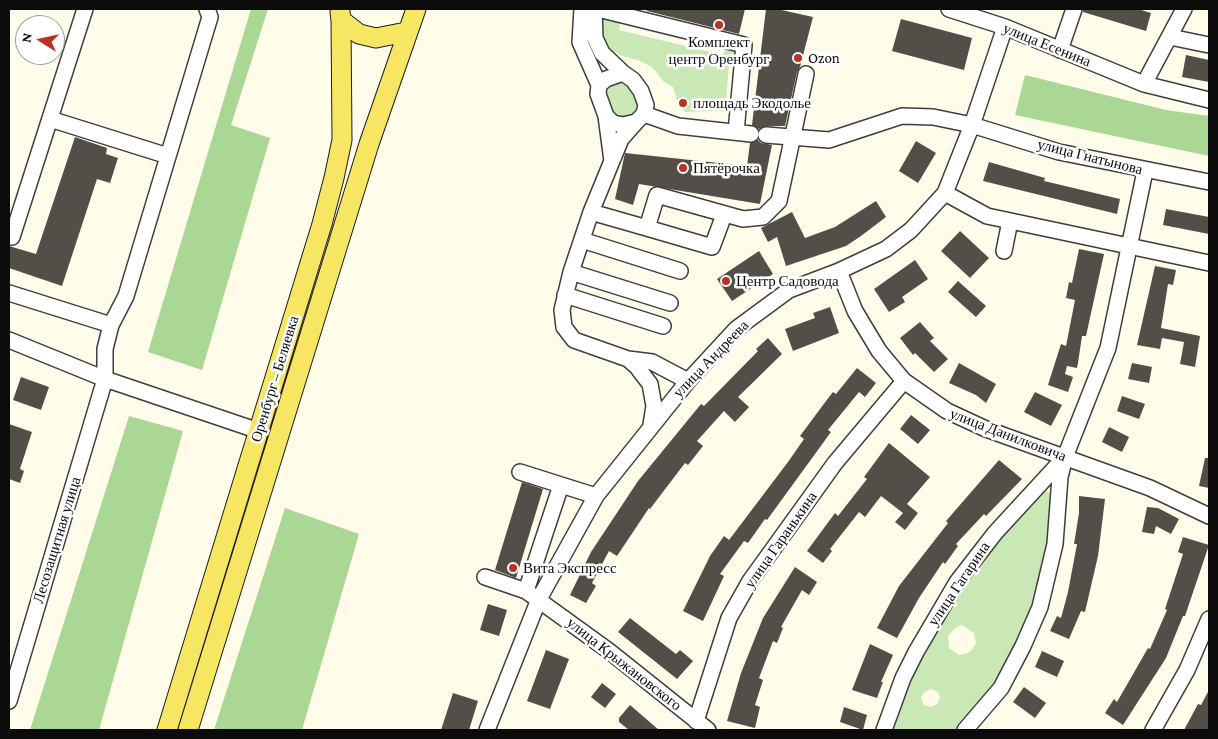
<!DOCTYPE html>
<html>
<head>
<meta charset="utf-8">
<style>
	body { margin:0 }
	#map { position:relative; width:1218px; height:739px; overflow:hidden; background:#fffdea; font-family:"Crimson Pro",serif }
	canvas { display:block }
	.frame { position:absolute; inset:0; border:10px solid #0b0b0b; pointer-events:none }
	.north { position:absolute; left:15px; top:15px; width:50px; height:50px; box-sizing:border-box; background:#fff; border:1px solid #9d9d9d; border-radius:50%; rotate:280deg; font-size:14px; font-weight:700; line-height:20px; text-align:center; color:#0b0b0b }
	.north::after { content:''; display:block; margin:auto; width:18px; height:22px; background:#b93226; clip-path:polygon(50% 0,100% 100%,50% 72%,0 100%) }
</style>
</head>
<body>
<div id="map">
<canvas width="1218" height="739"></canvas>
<div class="frame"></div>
<div class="north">N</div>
</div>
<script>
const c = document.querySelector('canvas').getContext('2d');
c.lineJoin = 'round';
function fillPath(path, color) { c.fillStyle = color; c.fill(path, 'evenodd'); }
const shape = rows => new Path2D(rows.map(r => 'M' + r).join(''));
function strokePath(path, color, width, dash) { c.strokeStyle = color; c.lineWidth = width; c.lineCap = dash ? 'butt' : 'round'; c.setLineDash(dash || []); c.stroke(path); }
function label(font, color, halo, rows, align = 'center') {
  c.font = font + ' "Crimson Pro",serif'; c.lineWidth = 5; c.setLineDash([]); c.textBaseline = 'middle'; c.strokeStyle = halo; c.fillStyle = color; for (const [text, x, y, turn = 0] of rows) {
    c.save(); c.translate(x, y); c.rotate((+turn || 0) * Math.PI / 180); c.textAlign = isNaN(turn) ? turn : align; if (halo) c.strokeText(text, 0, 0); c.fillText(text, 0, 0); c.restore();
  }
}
fillPath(shape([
	[604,17,620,21,619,30,723,55,726,48,738,50,736,64,729,64,726,100,736,102,735,113,719,111,685,112,678,104,673,87,664,82,652,67,638,60,622,56,611,50,606,44,600,18],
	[623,80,630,83,640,103,637,115,619,118,612,114,606,97,611,82],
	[1046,491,1053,494,1049,542,1035,606,1001,673,981,704,957,730,889,730,907,680,958,585,1039,492],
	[962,625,974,633,976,643,970,652,959,655,949,648,948,636,956,627],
	[931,689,938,692,940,698,937,704,931,707,924,705,921,698,924,692]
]), '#c9e8b5');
fillPath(shape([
	[251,9,268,9,231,125,270,138,202,370,148,352],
	[1025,75,1166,110,1209,116,1209,156,1015,115],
	[129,416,183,431,99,730,30,730],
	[285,508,359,534,302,730,214,730]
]), '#aad894');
fillPath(shape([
	[647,9,745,9,739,34,647,11],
	[766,9,777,9,813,17,800,67,797,72,785,126,766,126,759,129,752,125],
	[1083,9,1138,9,1151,13,1146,31,1083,12],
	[901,19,972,38,964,70,892,51],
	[1186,55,1209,60,1209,82,1182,77],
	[75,137,107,148,106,154,118,158,110,183,97,179,62,286,9,268,9,246,36,254],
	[758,140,761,143,772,145,760,204,639,184,633,205,615,199,625,153,747,166,750,143],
	[916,141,936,153,918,183,899,171],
	[989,162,1045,178,1044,181,1120,199,1117,214,983,181],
	[876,201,886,217,861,236,846,246,786,266,777,237,768,242,761,228,792,212,805,238,835,227],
	[1166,209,1209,217,1209,234,1163,225],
	[960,231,989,258,970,278,941,251],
	[1079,249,1104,254,1086,336,1082,336,1078,363,1077,368,1067,366,1065,374,1073,377,1068,392,1048,385,1061,344,1066,346,1075,300,1066,298,1069,282,1072,283],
	[759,251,773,274,732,301,717,279],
	[915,260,928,279,902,297,905,302,889,312,874,289],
	[1155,266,1176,270,1173,285,1168,284,1161,328,1200,336,1195,367,1180,364,1184,342,1162,338,1160,349,1137,345],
	[958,281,986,306,976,317,948,292],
	[830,307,839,333,793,351,785,329,815,318,813,313],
	[920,322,934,338,930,341,948,359,934,372,915,353,913,355,900,338],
	[768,338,782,354,738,397,749,407,735,422,724,411,697,441,703,446,688,465,685,463,650,509,649,508,617,556,609,551,592,583,596,586,586,603,570,595,591,552,638,481,701,404,704,406,758,351,756,349],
	[959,363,996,384,986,403,976,395,949,383],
	[1132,363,1152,367,1149,383,1128,379],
	[857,368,876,383,865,397,859,392,828,430,831,432,767,520,765,519,748,543,744,541,720,574,724,576,703,621,683,611,710,556,724,536,729,540,788,462,804,439,800,436,823,405,833,392,836,394],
	[21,377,49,387,41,410,13,400],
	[1035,392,1062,405,1051,426,1024,412],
	[1122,396,1145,404,1139,419,1117,411],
	[911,415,930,430,918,444,900,429],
	[9,424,32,432,20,469,24,471,20,483,9,479],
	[1109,427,1129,437,1122,452,1102,442],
	[889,443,930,477,907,504,918,513,905,530,895,522,903,513,881,496,865,517,859,512,830,549,832,551,823,563,807,551,835,513,838,516,867,479,864,477],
	[1205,458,1209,458,1209,488,1199,486],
	[999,460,1022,479,986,516,984,514,956,544,958,546,945,564,943,562,919,598,897,638,877,628,899,586,948,523,946,521],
	[522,482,543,489,516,578,495,570],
	[1079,496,1105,499,1098,556,1085,612,1081,611,1069,639,1050,631,1057,616,1061,618,1068,592,1077,544,1074,544,1079,513],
	[1147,507,1158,508,1179,519,1171,534,1156,526,1154,534,1142,532],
	[1183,537,1209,545,1185,616,1183,616,1166,658,1123,725,1105,713,1114,699,1117,702,1148,648,1150,649,1167,610,1165,609,1183,554,1178,552],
	[795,567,817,582,809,595,802,590,781,627,783,628,777,643,773,641,759,678,763,680,755,705,760,707,755,728,727,721,741,673,763,618],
	[488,604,507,610,499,636,480,630],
	[630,618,676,654,680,650,693,661,677,679,618,632],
	[870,644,893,655,881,682,883,682,877,698,852,690],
	[546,650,569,659,550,709,527,701],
	[1042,651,1064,661,1057,677,1035,667],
	[602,683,616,694,605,708,591,697],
	[1024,687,1046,703,1035,718,1013,702],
	[1209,690,1209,730,1184,730,1198,704,1201,705],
	[453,693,478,701,469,730,441,730],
	[630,705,659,730,629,730,619,722,619,718],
	[844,707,867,715,863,730,840,722]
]), '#544e48');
const minor = shape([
	[582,9,580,42,599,85],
	[594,9,595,38,602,53,623,73],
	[598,9,744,45,736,132],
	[949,9,1005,27,1144,84,1209,100],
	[1170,37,1209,45],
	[1060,50,1074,9],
	[623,73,633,80,641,91,646,105,644,114,636,122,623,125,613,123,606,116,598,94,599,85,606,79,623,73],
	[1144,84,1184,9],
	[644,114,678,126,751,134],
	[606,116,612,161],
	[50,119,168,156],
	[636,122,621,139,591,212,571,272,562,310,564,327,574,340,628,359,652,362,688,381],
	[766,135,829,140,902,116,933,117,972,125,1059,152,1209,182],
	[945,193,987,216,1209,263],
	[591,212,647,228,657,195,743,219,763,217,779,201,806,74],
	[647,228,712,247,724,215],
	[12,237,85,9],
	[582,240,680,271],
	[1004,251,1010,221],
	[839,271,855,311,879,351,904,381,947,411,986,429,1150,488,1209,516],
	[571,272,670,303],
	[9,293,111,325,105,349,105,379,9,701],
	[565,295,663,326],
	[111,325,126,296,210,17,207,9],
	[9,340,105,379,259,431],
	[628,359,637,367,650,384,654,406,651,425],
	[520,472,561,485],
	[596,496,561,485,526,591,609,651,708,730],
	[485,577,526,591],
	[696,721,729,618,750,581,835,463,904,381],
	[487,730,539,599,596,496,688,381,736,329,789,290,839,271,886,249,911,230,945,193,972,125,1005,27],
	[884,730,903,678,916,652,957,582,995,533,1064,458],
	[965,730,1001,688,1023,646,1040,607,1055,544,1060,477,1065,457,1108,348,1145,171],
	[1153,730,1187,670,1209,619]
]);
const major = shape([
	[340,12,341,20,359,34,376,38,406,32],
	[167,730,322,224,334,178,342,140,341,20],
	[188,730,369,144,416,9]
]);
strokePath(minor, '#3e3e3e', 18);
strokePath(major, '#1c1c1c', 21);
strokePath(minor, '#fff', 15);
strokePath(major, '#f7e662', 19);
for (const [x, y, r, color] of [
	[719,25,5,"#b93226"],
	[798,58,5,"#b93226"],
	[683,103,5,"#b93226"],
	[683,168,5,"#b93226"],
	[726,281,5,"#b93226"],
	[513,568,5,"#b93226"]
]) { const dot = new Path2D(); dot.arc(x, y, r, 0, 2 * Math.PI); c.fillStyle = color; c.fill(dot); strokePath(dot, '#fff', 2); }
label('15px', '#0b0b0b', '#fff', [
	["Комплект",719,42,"center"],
	["центр Оренбург",719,59,"center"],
	["Ozon",808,58],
	["площадь Экодолье",693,103],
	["Пятёрочка",693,168],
	["Центр Садовода",736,281],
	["Вита Экспресс",523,568]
], 'left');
label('15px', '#0b0b0b', '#fff', [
	["улица Есенина",1047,45,22],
	["улица Гнатынова",1090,157,14],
	["улица Андреева",711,359,-46],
	["Оренбург – Беляевка",275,379,-73],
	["улица Данилковича",1008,435,21],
	["Лесозащитная улица",57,540,-73],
	["улица Гаранькина",781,540,-55],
	["улица Гагарина",959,584,-56],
	["улица Крыжановского",624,664,38]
]);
</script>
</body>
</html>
